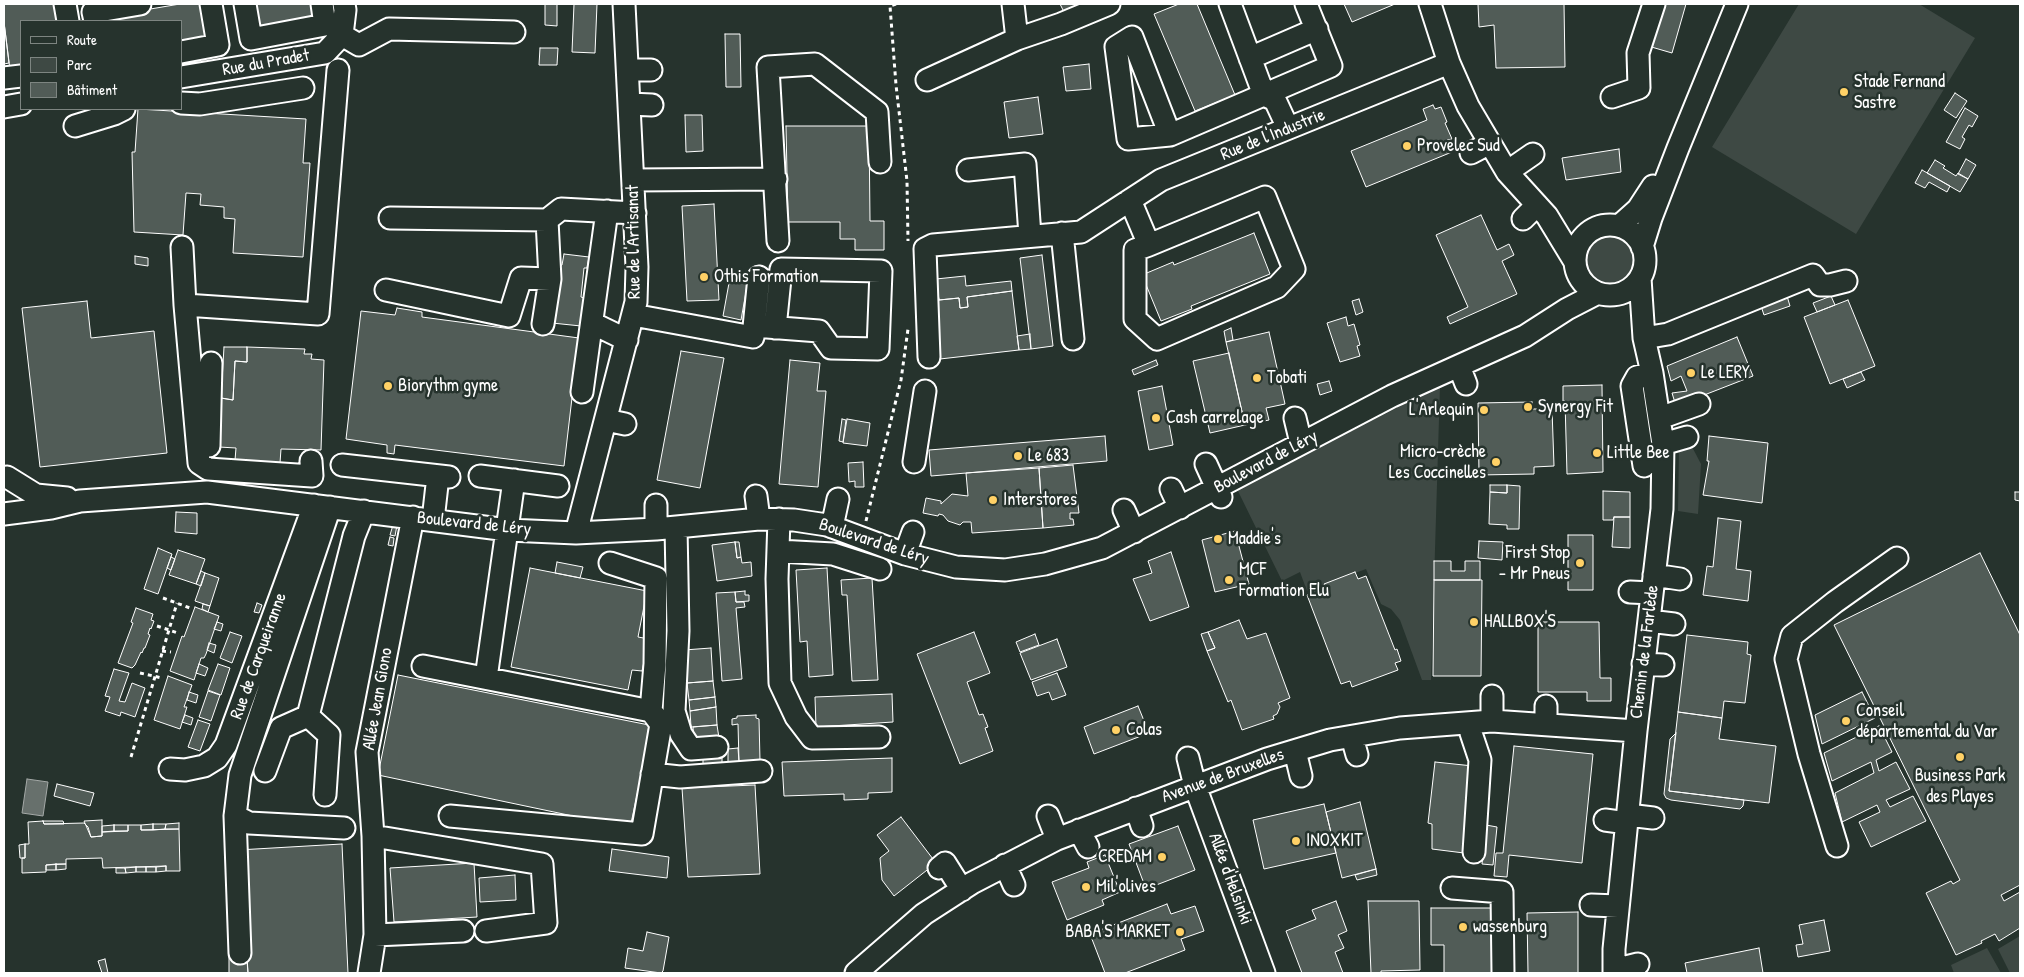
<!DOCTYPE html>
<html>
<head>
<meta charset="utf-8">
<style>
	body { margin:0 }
	#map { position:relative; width:2024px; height:977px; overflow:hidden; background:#26332d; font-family:"Patrick Hand",sans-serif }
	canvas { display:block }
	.frame { position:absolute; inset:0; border:5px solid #fff; pointer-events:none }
	.legend { position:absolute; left:20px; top:20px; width:162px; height:90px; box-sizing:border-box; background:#26332d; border:1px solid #7d8581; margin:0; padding:6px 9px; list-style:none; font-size:15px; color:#fff }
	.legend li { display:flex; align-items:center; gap:10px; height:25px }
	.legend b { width:25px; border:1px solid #7d8581 }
</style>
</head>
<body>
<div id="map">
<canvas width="2024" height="977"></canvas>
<div class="frame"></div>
<ul class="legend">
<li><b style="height:6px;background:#26332d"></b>Route</li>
<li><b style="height:14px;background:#3e4944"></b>Parc</li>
<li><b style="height:14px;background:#515c57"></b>Bâtiment</li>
</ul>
</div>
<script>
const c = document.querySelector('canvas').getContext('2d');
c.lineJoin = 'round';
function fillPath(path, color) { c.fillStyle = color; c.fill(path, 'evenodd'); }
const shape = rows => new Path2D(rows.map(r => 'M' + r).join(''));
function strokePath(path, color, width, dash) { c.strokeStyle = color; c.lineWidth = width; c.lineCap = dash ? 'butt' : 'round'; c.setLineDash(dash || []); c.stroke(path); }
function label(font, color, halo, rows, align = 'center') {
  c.font = font + ' "Patrick Hand",sans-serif'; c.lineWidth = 5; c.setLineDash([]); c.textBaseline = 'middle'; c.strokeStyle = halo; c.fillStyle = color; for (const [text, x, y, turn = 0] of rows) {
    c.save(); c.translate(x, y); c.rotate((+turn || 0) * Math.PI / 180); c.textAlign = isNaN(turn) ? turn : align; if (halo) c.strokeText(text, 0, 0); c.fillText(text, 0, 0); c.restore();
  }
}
fillPath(shape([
	[1799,4,1919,4,1975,38,1856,234,1712,147],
	'1576 260a34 34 0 1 1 68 0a34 34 0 1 1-68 0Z',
	[1440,386,1431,680,1422,680,1400,620,1391,609,1381,604,1366,569,1307,591,1300,572,1282,581,1237,489],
	[1690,443,1701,464,1698,514,1678,511,1679,448],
	[2020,936,2020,973,2010,973,1998,949],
	[1987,948,2001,973,1954,973,1951,965]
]), '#3e4944');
const water = shape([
	[27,779,48,782,43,816,22,813,27,779]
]);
fillPath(water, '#67706c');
strokePath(water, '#a4a9a7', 1);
const building = shape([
	[4,4,55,4,58,21,21,21,21,68,10,70,4,22,4,4],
	[180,4,206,4,212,36,181,41,181,21,103,21,103,17,180,4],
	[251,4,318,4,320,17,255,28,251,4],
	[545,4,557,4,557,26,545,25,545,4],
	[574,4,597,4,595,53,572,52,574,4],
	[1060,4,1084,4,1064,12,1060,4],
	[1179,4,1197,4,1235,95,1195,111,1154,14,1179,4],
	[1344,4,1395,4,1352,22,1344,4],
	[1478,4,1564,4,1565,67,1496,68,1494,25,1479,27,1478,4],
	[1660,4,1686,4,1672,53,1648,46,1660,4],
	[4,22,9,63,4,64,4,22],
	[725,34,740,34,741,87,726,87,725,34],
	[540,48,558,48,557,65,539,65,540,48],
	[1089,64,1091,89,1066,91,1063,67,1089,64],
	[1955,93,1967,101,1956,118,1944,110,1955,93],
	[1038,97,1043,134,1009,138,1004,102,1038,97],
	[1433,105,1435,109,1441,107,1447,122,1445,123,1452,139,1447,140,1452,152,1366,187,1351,151,1427,120,1423,109,1433,105],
	[1965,108,1978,116,1972,127,1969,125,1962,137,1965,139,1960,149,1946,142,1965,108],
	[138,109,306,119,303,163,310,163,303,257,233,253,235,219,224,218,224,207,200,205,201,194,186,193,183,235,134,232,132,152,135,152,138,109],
	[685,115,702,115,703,151,686,152,685,115],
	[786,126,869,126,870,221,884,221,884,250,855,250,855,239,840,239,840,222,788,222,786,126],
	[1619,149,1621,172,1566,180,1562,158,1619,149],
	[1966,159,1976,165,1968,179,1958,174,1966,159],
	[1935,160,1945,166,1943,168,1956,176,1958,173,1968,179,1960,192,1927,173,1935,160],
	[1922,170,1950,186,1947,192,1929,182,1925,188,1915,183,1922,170],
	[714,204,719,300,687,301,682,206,714,204],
	[1481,215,1497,250,1509,244,1514,255,1502,261,1517,294,1450,324,1447,317,1468,307,1436,235,1481,215],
	[1254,233,1270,274,1191,306,1192,309,1161,321,1142,275,1173,262,1174,265,1254,233],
	[564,254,589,257,587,268,584,268,581,297,584,298,581,326,552,323,559,266,562,265,564,254],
	[1042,255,1053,346,1031,349,1020,258,1042,255],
	[135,256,148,258,148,266,135,264,135,256],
	[731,272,749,275,741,320,723,316,731,272],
	[965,276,966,286,1011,281,1012,291,967,297,968,307,960,308,959,298,939,300,936,279,965,276],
	[1012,291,1019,350,940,359,932,296,938,295,939,300,959,298,960,308,968,307,967,297,1012,291],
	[1787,296,1790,306,1764,315,1761,306,1787,296],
	[1831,296,1835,305,1817,312,1813,303,1831,296],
	[1359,299,1363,312,1356,315,1352,301,1359,299],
	[1848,300,1875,366,1830,384,1804,317,1848,300],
	[87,301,91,338,154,331,167,453,40,467,22,308,87,301],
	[397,308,422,312,422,317,579,338,564,466,395,445,394,454,387,453,387,445,346,439,361,311,395,315,397,308],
	[1346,317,1348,326,1354,324,1360,345,1357,346,1360,356,1340,362,1327,323,1346,317],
	[1231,328,1233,340,1226,342,1224,331,1231,328],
	[1269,332,1285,404,1266,408,1269,420,1245,425,1226,342,1269,332],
	[1030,334,1031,349,1019,350,1017,336,1030,334],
	[1737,337,1753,376,1676,406,1672,393,1687,391,1681,376,1671,381,1667,366,1737,337],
	[224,347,247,347,247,362,235,361,233,400,221,398,224,347],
	[247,347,305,349,304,354,312,354,311,359,324,360,321,450,281,449,280,463,235,460,236,448,219,447,221,398,233,400,235,361,247,362,247,347],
	[681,351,724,358,700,488,657,480,681,351],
	[1229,353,1245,425,1210,433,1193,361,1229,353],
	[790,360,820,363,817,391,826,391,818,487,779,484,790,360],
	[1156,360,1158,365,1134,375,1132,370,1156,360],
	[1861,372,1865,380,1847,388,1843,379,1861,372],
	[1329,381,1332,391,1320,395,1317,384,1329,381],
	[1602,385,1603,472,1567,474,1565,401,1563,401,1563,386,1602,385],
	[1162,386,1173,445,1149,450,1138,391,1162,386],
	[1532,402,1532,409,1552,409,1554,466,1534,467,1534,474,1479,475,1478,403,1532,402],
	[842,419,846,420,843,442,839,441,842,419],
	[847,419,870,423,867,446,843,443,847,419],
	[1105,436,1107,461,931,476,929,450,1105,436],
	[1709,436,1768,443,1762,503,1703,495,1709,461,1707,461,1709,436],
	[863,462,864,487,855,487,855,481,849,482,848,463,863,462],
	[1073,465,1079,513,1070,513,1070,519,1073,519,1074,525,1043,528,1039,468,1073,465],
	[1039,468,1043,528,972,533,971,522,963,522,960,525,948,521,943,515,939,514,938,516,923,513,926,498,941,501,941,504,952,494,968,496,966,473,1039,468],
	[1490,485,1507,485,1507,493,1490,492,1490,485],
	[1507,485,1520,486,1519,529,1507,529,1507,525,1489,524,1490,492,1507,493,1507,485],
	[1603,491,1630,492,1630,517,1614,517,1613,520,1603,520,1603,491],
	[2015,492,2020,492,2020,501,2015,500,2015,492],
	[176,512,197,513,197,534,175,532,176,512],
	[1614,517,1630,517,1630,548,1612,547,1614,517],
	[1718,518,1741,521,1736,569,1751,571,1748,601,1703,595,1707,566,1713,567,1718,518],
	[393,525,397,525,395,536,390,535,393,525],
	[1235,531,1249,584,1215,592,1202,540,1235,531],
	[1568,535,1593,535,1593,590,1568,590,1568,535],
	[390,537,394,538,393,546,388,545,390,537],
	[1479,541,1503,542,1502,560,1478,558,1479,541],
	[735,542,739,542,741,557,737,558,735,542],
	[735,542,737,558,741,557,742,563,751,562,752,576,717,581,712,545,735,542],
	[158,548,172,554,158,594,144,589,158,548],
	[178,550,205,559,196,584,169,575,178,550],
	[1171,552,1189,607,1150,621,1133,579,1152,573,1148,561,1171,552],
	[1980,553,2020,635,2020,885,2001,895,2004,901,2020,892,2020,928,1999,941,1995,934,1981,941,1982,943,1956,955,1926,893,1951,881,1953,884,1960,880,1834,625,1980,553],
	[171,557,175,559,171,570,167,568,171,557],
	[1434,561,1451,561,1451,571,1465,571,1465,561,1480,561,1480,580,1434,580,1434,561],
	[557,562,583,567,580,578,555,573,557,562],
	[530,568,647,591,638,637,649,639,642,671,632,670,628,690,511,667,530,568],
	[827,568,833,675,809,677,807,641,800,642,796,570,827,568],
	[201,571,205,573,201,586,196,584,201,571],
	[1355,572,1358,579,1366,576,1395,650,1397,649,1401,661,1395,663,1398,670,1352,687,1350,681,1341,684,1307,595,1325,588,1324,584,1355,572],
	[205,573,219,578,210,606,195,601,205,573],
	[872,578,878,680,852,681,847,595,842,595,841,580,872,578],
	[1434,580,1482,580,1481,676,1433,676,1434,580],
	[745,591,745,595,749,595,749,601,736,602,735,592,745,591],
	[735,592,736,602,744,602,745,607,736,608,742,679,722,681,716,593,735,592],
	[257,603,262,605,259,613,254,612,257,603],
	[203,604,210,606,208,612,202,609,203,604],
	[195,607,219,616,206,654,204,658,201,658,194,680,170,671,182,636,184,637,195,607],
	[136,608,153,614,151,620,154,621,151,629,150,628,148,634,150,635,145,648,144,648,142,653,141,652,135,665,132,668,118,663,133,623,131,622,136,608],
	[1239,620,1247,639,1266,633,1290,698,1278,703,1280,707,1277,714,1273,716,1274,719,1242,730,1231,700,1228,702,1207,651,1215,648,1208,632,1239,620],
	[217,622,223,624,221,631,214,629,217,622],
	[1538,622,1599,622,1600,678,1611,678,1611,701,1587,701,1587,692,1538,692,1538,622],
	[230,632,242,636,232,663,220,658,230,632],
	[974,632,990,673,967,682,979,715,983,714,988,727,985,728,993,751,960,764,917,654,974,632],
	[1208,632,1215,648,1207,651,1201,634,1208,632],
	[1035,634,1039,645,1020,652,1016,642,1035,634],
	[1687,635,1748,642,1747,654,1751,655,1745,703,1724,701,1722,718,1678,712,1687,635],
	[1057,639,1067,667,1031,680,1020,653,1057,639],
	[209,643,216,645,214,653,207,650,209,643],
	[711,648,713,681,687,683,684,650,711,648],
	[199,664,208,668,205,676,196,673,199,664],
	[218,664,230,668,221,695,208,690,218,664],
	[114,669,129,673,119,701,125,702,132,683,145,688,135,717,121,712,120,716,105,711,110,697,105,696,114,669],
	[1057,673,1066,695,1052,700,1049,692,1037,696,1032,682,1057,673],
	[398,675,649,725,643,767,630,828,378,775,398,675],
	[168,676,192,685,184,707,187,707,180,729,154,720,168,676],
	[713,681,715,697,689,700,687,683,713,681],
	[208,691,220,695,211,721,199,717,208,691],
	[189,692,198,695,196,703,187,700,189,692],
	[1862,692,1875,718,1822,744,1815,715,1862,692],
	[892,694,893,722,816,727,815,697,892,694],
	[715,697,716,707,690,711,689,700,715,697],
	[1138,706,1149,733,1094,754,1084,727,1138,706],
	[716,707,717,725,691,727,690,711,716,707],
	[1678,712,1722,718,1719,739,1776,746,1769,803,1669,791,1678,712],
	[185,715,193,718,191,725,182,722,185,715],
	[756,715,756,718,759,719,760,761,739,762,738,724,732,725,732,719,737,718,737,716,756,715],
	[198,720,210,724,200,751,188,747,198,720],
	[717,725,719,738,694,741,693,727,717,725],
	[1879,726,1892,752,1876,760,1879,771,1896,762,1910,789,1886,800,1890,807,1913,796,1926,821,1871,847,1859,822,1880,812,1877,805,1842,822,1835,793,1874,773,1871,762,1832,781,1824,753,1879,726],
	[1676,733,1669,791,1744,800,1743,806,1740,809,1671,800,1666,798,1664,794,1670,739,1676,733],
	[1514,746,1593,754,1582,863,1509,855,1507,877,1494,876,1496,853,1503,853,1514,746],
	[738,748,739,762,728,763,728,749,738,748],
	[722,757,722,768,703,768,703,758,722,757],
	[892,758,892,792,868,793,868,799,844,800,844,794,784,796,782,762,892,758],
	[1435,762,1473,766,1464,853,1432,849,1432,824,1428,823,1435,762],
	[57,784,94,793,90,806,54,796,57,784],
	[755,785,760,874,688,877,682,788,755,785],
	[1360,802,1376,869,1342,878,1326,812,1360,802],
	[1324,804,1336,853,1264,869,1253,820,1324,804],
	[901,817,936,863,894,896,882,880,880,858,889,851,877,835,901,817],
	[102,820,102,836,91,837,84,821,102,820],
	[43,821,44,824,84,823,88,827,91,837,102,836,102,832,128,831,128,825,141,825,141,830,179,829,180,871,166,871,166,866,103,868,102,858,66,859,66,864,46,865,46,872,22,873,22,858,25,858,25,844,29,844,28,822,43,821],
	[43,821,63,821,64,824,44,824,43,821],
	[179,823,179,829,165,829,166,824,179,823],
	[153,824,153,830,141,830,141,825,153,824],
	[153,824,166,824,165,829,153,830,153,824],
	[114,825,128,825,128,831,114,831,114,825],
	[114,825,114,831,102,832,102,826,114,825],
	[1486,825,1497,827,1493,865,1482,864,1486,825],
	[1178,826,1195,870,1146,889,1129,844,1178,826],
	[25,844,25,858,20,858,19,845,25,844],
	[342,844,348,973,248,973,238,850,342,844],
	[612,849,669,857,667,878,609,871,612,849],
	[1105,855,1120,892,1102,900,1104,905,1067,920,1052,882,1089,868,1087,862,1105,855],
	[474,863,477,917,394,922,390,868,474,863],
	[56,864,66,864,66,869,56,870,56,864],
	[56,864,56,870,46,870,46,865,56,864],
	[166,866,166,871,156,872,156,867,166,866],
	[136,867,136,872,126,873,125,868,136,867],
	[136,867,146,867,146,872,136,872,136,867],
	[146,867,156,867,156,872,146,872,146,867],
	[116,868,125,868,126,873,116,873,116,868],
	[1376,869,1377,875,1357,880,1355,875,1376,869],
	[515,875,516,900,480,902,479,878,515,875],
	[1336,901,1347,931,1338,935,1344,948,1335,952,1343,973,1302,973,1286,931,1316,919,1312,910,1336,901],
	[1368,901,1419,901,1420,970,1381,971,1381,973,1371,973,1368,901],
	[1167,904,1171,914,1195,906,1204,931,1181,939,1185,950,1125,973,1105,973,1090,934,1167,904],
	[1431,908,1494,908,1496,973,1444,973,1444,945,1431,945,1431,908],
	[1578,912,1578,973,1528,973,1527,913,1578,912],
	[1824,920,1830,951,1798,957,1796,945,1803,944,1799,925,1824,920],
	[647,932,669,937,663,971,661,973,625,968,628,948,643,951,647,932],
	[1759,948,1763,973,1687,973,1685,963,1759,948],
	[229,956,247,956,248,973,229,973,229,956],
	[105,959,108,973,102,973,98,961,105,959]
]);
fillPath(building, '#515c57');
strokePath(building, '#fff', 1);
const minor = shape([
	[65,4,68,21],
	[245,4,251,39,325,25,322,4],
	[1013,4,1017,39],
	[1230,4,1264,95,1275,100,1288,128],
	[1430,4,1449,63,1468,106,1507,172,1547,216,1575,262],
	[95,21,93,12,140,4],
	[342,35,359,45,389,29,514,32],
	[181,52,218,45,211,4],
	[1250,58,1317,29],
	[628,70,651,70],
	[181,77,325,53,342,35,345,10,344,4],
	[4,78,21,76],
	[927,80,1017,39,1061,24,1109,4],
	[1612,97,1639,88,1638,53,1654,4],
	[181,103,200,104,303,88],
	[629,104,652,105],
	[4,107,21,104],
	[75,126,114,114,124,109],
	[1170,135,1128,139,1116,47,1132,37,1170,135,1331,66,1306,4],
	[1471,153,1490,143],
	[968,170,1025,164,1030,236],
	[1507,172,1533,154],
	[633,180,776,179],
	[1130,200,1149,245,1265,197,1294,269,1277,287,1157,339,1135,319,1135,250,1149,245],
	[390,218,547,220],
	[1523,219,1537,205],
	'1575 260a35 35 0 1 1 70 0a35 35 0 1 1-70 0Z',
	[1619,226,1638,209,1653,186],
	[1062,233,1073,339],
	[778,241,768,67,815,64,877,112,880,162],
	[182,247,185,305],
	[1642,247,1651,218,1678,148,1737,4],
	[386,290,509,316,521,278,550,279],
	[633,315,753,337,759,277],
	[592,323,627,340],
	[543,324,550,279,547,220,561,209,635,213],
	[754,326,819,331,831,348,878,349,881,271,781,269,775,328],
	[1644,338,1668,334,1813,275,1820,285,1830,285,1846,281],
	[929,357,925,249,933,245,1081,232,1161,180,1449,63],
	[1459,366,1466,384],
	[582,392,607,211],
	[1295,418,1301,443],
	[1660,418,1699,404],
	[606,420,625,424],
	[1663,444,1687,437],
	[209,446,211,363],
	[311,461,312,476,208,469,199,463,185,305,318,314,338,70],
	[914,462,925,391],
	[1206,464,1221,497],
	[342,465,449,477],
	[1644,466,1632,386,1637,377,1652,373],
	[480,476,558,486],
	[7,477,36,495,67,498],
	[1171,489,1180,508],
	[756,496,759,519],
	[1124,510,1134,532],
	[4,514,51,508,80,501,207,492,508,530,576,533,656,529,759,519,794,520,827,525,905,554,956,567,1005,570,1045,564,1102,548,1392,396,1525,336,1567,309,1598,293],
	[779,519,777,579,780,683,796,717,812,738,879,737],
	[433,520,438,476],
	[676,527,678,631,674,711,681,734,691,749,717,747],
	[832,527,838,499],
	[656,529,656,505],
	[576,533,636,302,637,267,624,4],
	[778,551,833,554,880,569],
	[905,554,913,532],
	[610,563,656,578,655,664,651,711],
	[1654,575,1680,579],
	[1630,592,1652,593],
	[1649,621,1674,624],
	[1643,664,1663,665],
	[423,666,651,711,661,724,642,834,450,816],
	[486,678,514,480],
	[1492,696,1492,721],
	[308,716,329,735,325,795],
	[1472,723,1471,733,1480,760,1474,852],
	[1546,724,1546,706],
	[1352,737,1357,755],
	[1295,751,1301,776],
	[1188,758,1195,786,1264,973],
	[170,769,185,770,204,766,217,758,226,745,314,505],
	[265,771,281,728,308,716,354,536,364,511],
	[652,774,680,777,761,771],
	[1136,808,1142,826],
	[1628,815,1653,818],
	[235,816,249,823,344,828],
	[1048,816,1057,839],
	[1605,820,1627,823],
	[1079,830,1088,847],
	[373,836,542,864,546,923,486,931],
	[1837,846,1809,754,1786,659,1792,636,1835,602,1897,558],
	[1005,865,1014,885],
	[939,868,945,863,962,890],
	[1452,888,1502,892,1503,973],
	[1591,905,1618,906],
	[375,935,463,931],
	[240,953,235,816,240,775,330,507],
	[1614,970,1638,964],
	[369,973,375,935,373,836,367,752,413,517],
	[856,973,924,914,972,883,1057,839,1267,759,1330,740,1400,728,1492,721,1636,731],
	[1614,973,1614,949,1636,731,1662,509,1663,444,1652,373,1644,338,1640,278]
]);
strokePath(minor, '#fff', 25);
strokePath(shape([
	[896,4,890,6,896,85,907,181,908,241],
	[866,521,901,380,908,329],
	[163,598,190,608],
	[157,626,178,633],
	[162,651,171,652],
	[140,673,162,678],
	[131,757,177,603]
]), '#fff', 3, [4, 4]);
strokePath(minor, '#26332d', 21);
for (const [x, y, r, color] of [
	[1844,92,5,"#ffd166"],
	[1407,146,5,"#ffd166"],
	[704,277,5,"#ffd166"],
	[1691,373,5,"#ffd166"],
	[1257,378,5,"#ffd166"],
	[388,386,5,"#ffd166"],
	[1528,407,5,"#ffd166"],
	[1484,410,5,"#ffd166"],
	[1156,418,5,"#ffd166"],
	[1597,453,5,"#ffd166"],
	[1018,456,5,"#ffd166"],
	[1496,462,5,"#ffd166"],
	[993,500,5,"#ffd166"],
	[1218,539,5,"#ffd166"],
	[1580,563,5,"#ffd166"],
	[1229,580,5,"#ffd166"],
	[1474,622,5,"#ffd166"],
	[1846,721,5,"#ffd166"],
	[1116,730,5,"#ffd166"],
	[1960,757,5,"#ffd166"],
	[1296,841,5,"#ffd166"],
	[1162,857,5,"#ffd166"],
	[1086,887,5,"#ffd166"],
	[1463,927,5,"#ffd166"],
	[1180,932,5,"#ffd166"]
]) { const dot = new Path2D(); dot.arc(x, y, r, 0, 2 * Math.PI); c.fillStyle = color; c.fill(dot); strokePath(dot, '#26332d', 2); }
label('18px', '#fff', '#26332d', [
	["Rue du Pradet",266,63,-10],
	["Rue de l'Industrie",1273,135,-22],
	["Rue de l'Artisanat",634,242,-91],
	["Boulevard de Léry",1266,462,-28],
	["Boulevard de Léry",474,524,6],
	["Boulevard de Léry",874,542,18],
	["Chemin de la Farlède",1645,652,-83],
	["Rue de Carqueiranne",259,656,-70],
	["Allée Jean Giono",378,699,-80],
	["Avenue de Bruxelles",1223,776,-20],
	["Allée d'Helsinki",1230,879,70]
]);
label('18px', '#fff', '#26332d', [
	["Stade Fernand",1854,82],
	["Sastre",1854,103],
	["Provelec Sud",1417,146],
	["Othis Formation",714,277],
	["Le LERY",1701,373],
	["Tobati",1267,378],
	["Biorythm gyme",398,386],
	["Synergy Fit",1538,407],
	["L'Arlequin",1474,410,"right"],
	["Cash carrelage",1166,418],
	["Micro-crèche",1486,452,"right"],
	["Les Coccinelles",1486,473,"right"],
	["Little Bee",1607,453],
	["Le 683",1028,456],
	["Interstores",1003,500],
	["Maddie's",1228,539],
	["First Stop",1570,553,"right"],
	["- Mr Pneus",1570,574,"right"],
	["MCF",1239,570],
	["Formation Elu",1239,591],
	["HALLBOX'S",1484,622],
	["Conseil",1856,711],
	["départemental du Var",1856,732],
	["Colas",1126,730],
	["Business Park",1960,776,"center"],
	["des Playes",1960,797,"center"],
	["INOXKIT",1306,841],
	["CREDAM",1152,857,"right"],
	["Mil'olives",1096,887],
	["wassenburg",1473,927],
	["BABA'S MARKET",1170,932,"right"]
], 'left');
</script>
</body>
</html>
